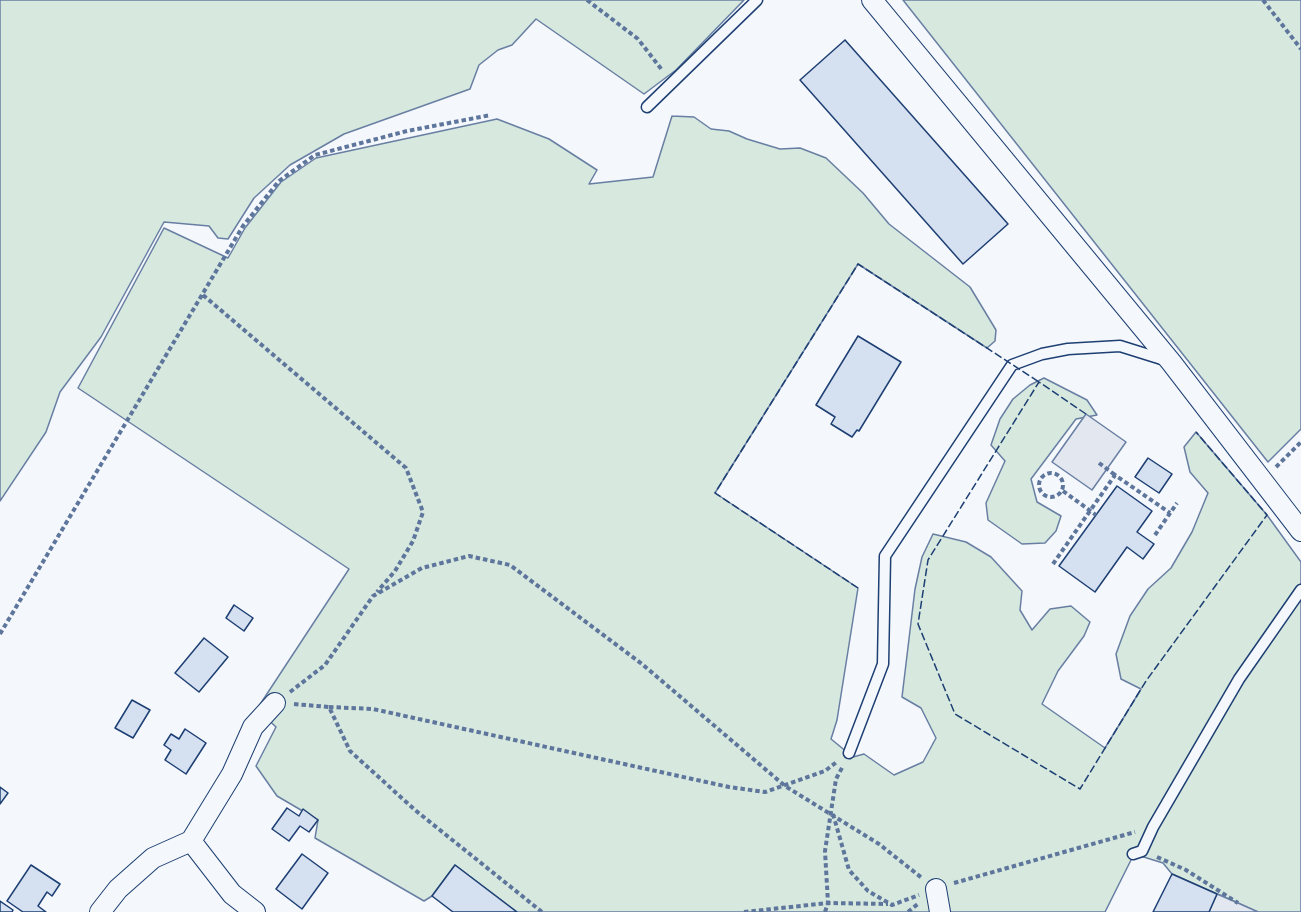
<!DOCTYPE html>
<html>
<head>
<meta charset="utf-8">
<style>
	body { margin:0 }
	canvas { display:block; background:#f4f7fb }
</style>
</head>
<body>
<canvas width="1301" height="912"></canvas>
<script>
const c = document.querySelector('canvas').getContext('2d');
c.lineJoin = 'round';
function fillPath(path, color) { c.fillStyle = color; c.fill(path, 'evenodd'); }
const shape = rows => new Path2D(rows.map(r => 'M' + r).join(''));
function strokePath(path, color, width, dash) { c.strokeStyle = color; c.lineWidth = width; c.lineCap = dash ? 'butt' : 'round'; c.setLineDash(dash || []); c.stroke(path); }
const green = shape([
	[0,0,744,0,676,70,644,94,536,19,512,45,498,50,479,65,470,89,344,134,290,165,254,198,228,239,218,238,209,226,164,222,101,337,60,392,46,432,0,501,0,0],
	[903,0,1301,0,1301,429,1268,462,903,0],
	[672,116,694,117,711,129,729,131,747,139,780,149,800,148,826,158,863,193,889,224,970,287,996,330,995,341,987,348,858,264,715,493,858,588,837,720,831,739,853,757,864,754,894,775,923,762,936,738,921,708,902,697,915,589,922,557,933,534,966,542,991,557,1022,591,1020,610,1032,630,1050,609,1071,606,1090,622,1084,636,1058,671,1042,704,1105,748,1141,689,1121,679,1116,654,1130,616,1148,589,1171,568,1192,532,1208,493,1190,472,1184,447,1196,432,1267,515,1301,562,1301,912,1258,912,1172,874,1163,863,1134,854,1105,912,517,912,455,865,432,896,424,901,315,838,318,820,277,796,256,766,276,727,257,709,349,569,78,388,164,228,228,258,245,228,281,182,316,158,497,119,549,139,597,170,589,184,653,177,672,116],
	[1044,378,1087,400,1097,415,1076,419,1031,479,1037,502,1061,516,1056,531,1045,543,1022,544,988,520,986,503,1005,461,991,445,1000,419,1013,399,1030,385,1044,378]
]);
fillPath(green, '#d7e8df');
strokePath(green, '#687fa3', 1.5);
const parking = shape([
	[1086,414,1126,442,1092,490,1052,462,1086,414],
	[1217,894,1238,903,1258,912,1209,912,1217,894]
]);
fillPath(parking, '#e3e8f0');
strokePath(parking, '#687fa3', 1.5);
const building = shape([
	[845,40,1008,224,963,264,800,80,845,40],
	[858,336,901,362,859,431,857,430,852,437,831,424,835,417,816,405,858,336],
	[1148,458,1172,474,1159,493,1135,477,1148,458],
	[1117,486,1152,511,1137,532,1154,544,1143,559,1127,547,1095,592,1059,566,1117,486],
	[234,605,253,618,244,631,226,618,234,605],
	[204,638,228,657,199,692,175,673,204,638],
	[132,700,150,710,133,738,115,728,132,700],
	[185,729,206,743,186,774,165,760,171,750,164,745,171,734,179,739,185,729],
	[0,787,8,793,0,804,0,787],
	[287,808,299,816,303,809,318,820,309,832,300,826,289,841,272,829,287,808],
	[302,854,328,873,302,909,276,889,302,854],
	[31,865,60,884,52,896,47,892,38,906,46,912,23,912,7,901,31,865],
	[455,865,517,912,453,912,432,896,455,865],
	[1172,874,1217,894,1209,912,1153,912,1172,874],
	[0,901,13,910,12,912,0,912,0,901]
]);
fillPath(building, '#d5e0f0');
strokePath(building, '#1d3f73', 1.5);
const service = shape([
	[647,107,757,0],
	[849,753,883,664,885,556,1012,365,1042,354,1068,349,1120,346,1168,361],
	[1133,854,1142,851,1153,827,1239,679,1301,590]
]);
const minor = shape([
	[872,0,1171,362,1301,531],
	[191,841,232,894,255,912],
	[936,889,940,912],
	[100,912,118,889,153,858,191,841,232,774,253,727,275,703]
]);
strokePath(service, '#1d3f73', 13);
strokePath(minor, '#1d3f73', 22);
strokePath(shape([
	[587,0,638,39,662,70],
	[1263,0,1301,49],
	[203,295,406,468,423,512,413,541,395,571,377,592],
	[1099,463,1115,475],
	[1276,467,1301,442],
	'1039 485a12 12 0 1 1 24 0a12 12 0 1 1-24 0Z',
	[1063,491,1096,515],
	[1155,535,1177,503],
	[1053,564,1115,475,1170,513],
	[0,634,243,226,279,181,315,155,407,131,491,115],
	[290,692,325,665,373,596,422,568,469,556,510,565,642,664,785,786,879,844,922,878],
	[294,704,329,707,350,751,415,810,542,912],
	[329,707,373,709,729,787,765,792,825,771,838,761],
	[833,814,849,870,868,891,892,905,919,895],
	[1157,857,1186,870,1238,903],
	[954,883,1135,832],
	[744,912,828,903,888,904],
	[825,912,828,903,825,851,836,779,843,766],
	[908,912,919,903]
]), '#5e769c', 4, [4.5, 3]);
strokePath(service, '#f4f7fb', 10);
strokePath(minor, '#f4f7fb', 20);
strokePath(shape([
	[1086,414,1039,382,928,560,918,624,955,714,1080,789,1146,681,1267,515,1196,432],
	[858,588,715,493,858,264,1039,382]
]), '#1d3f73', 1.5, [8, 3]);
</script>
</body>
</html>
